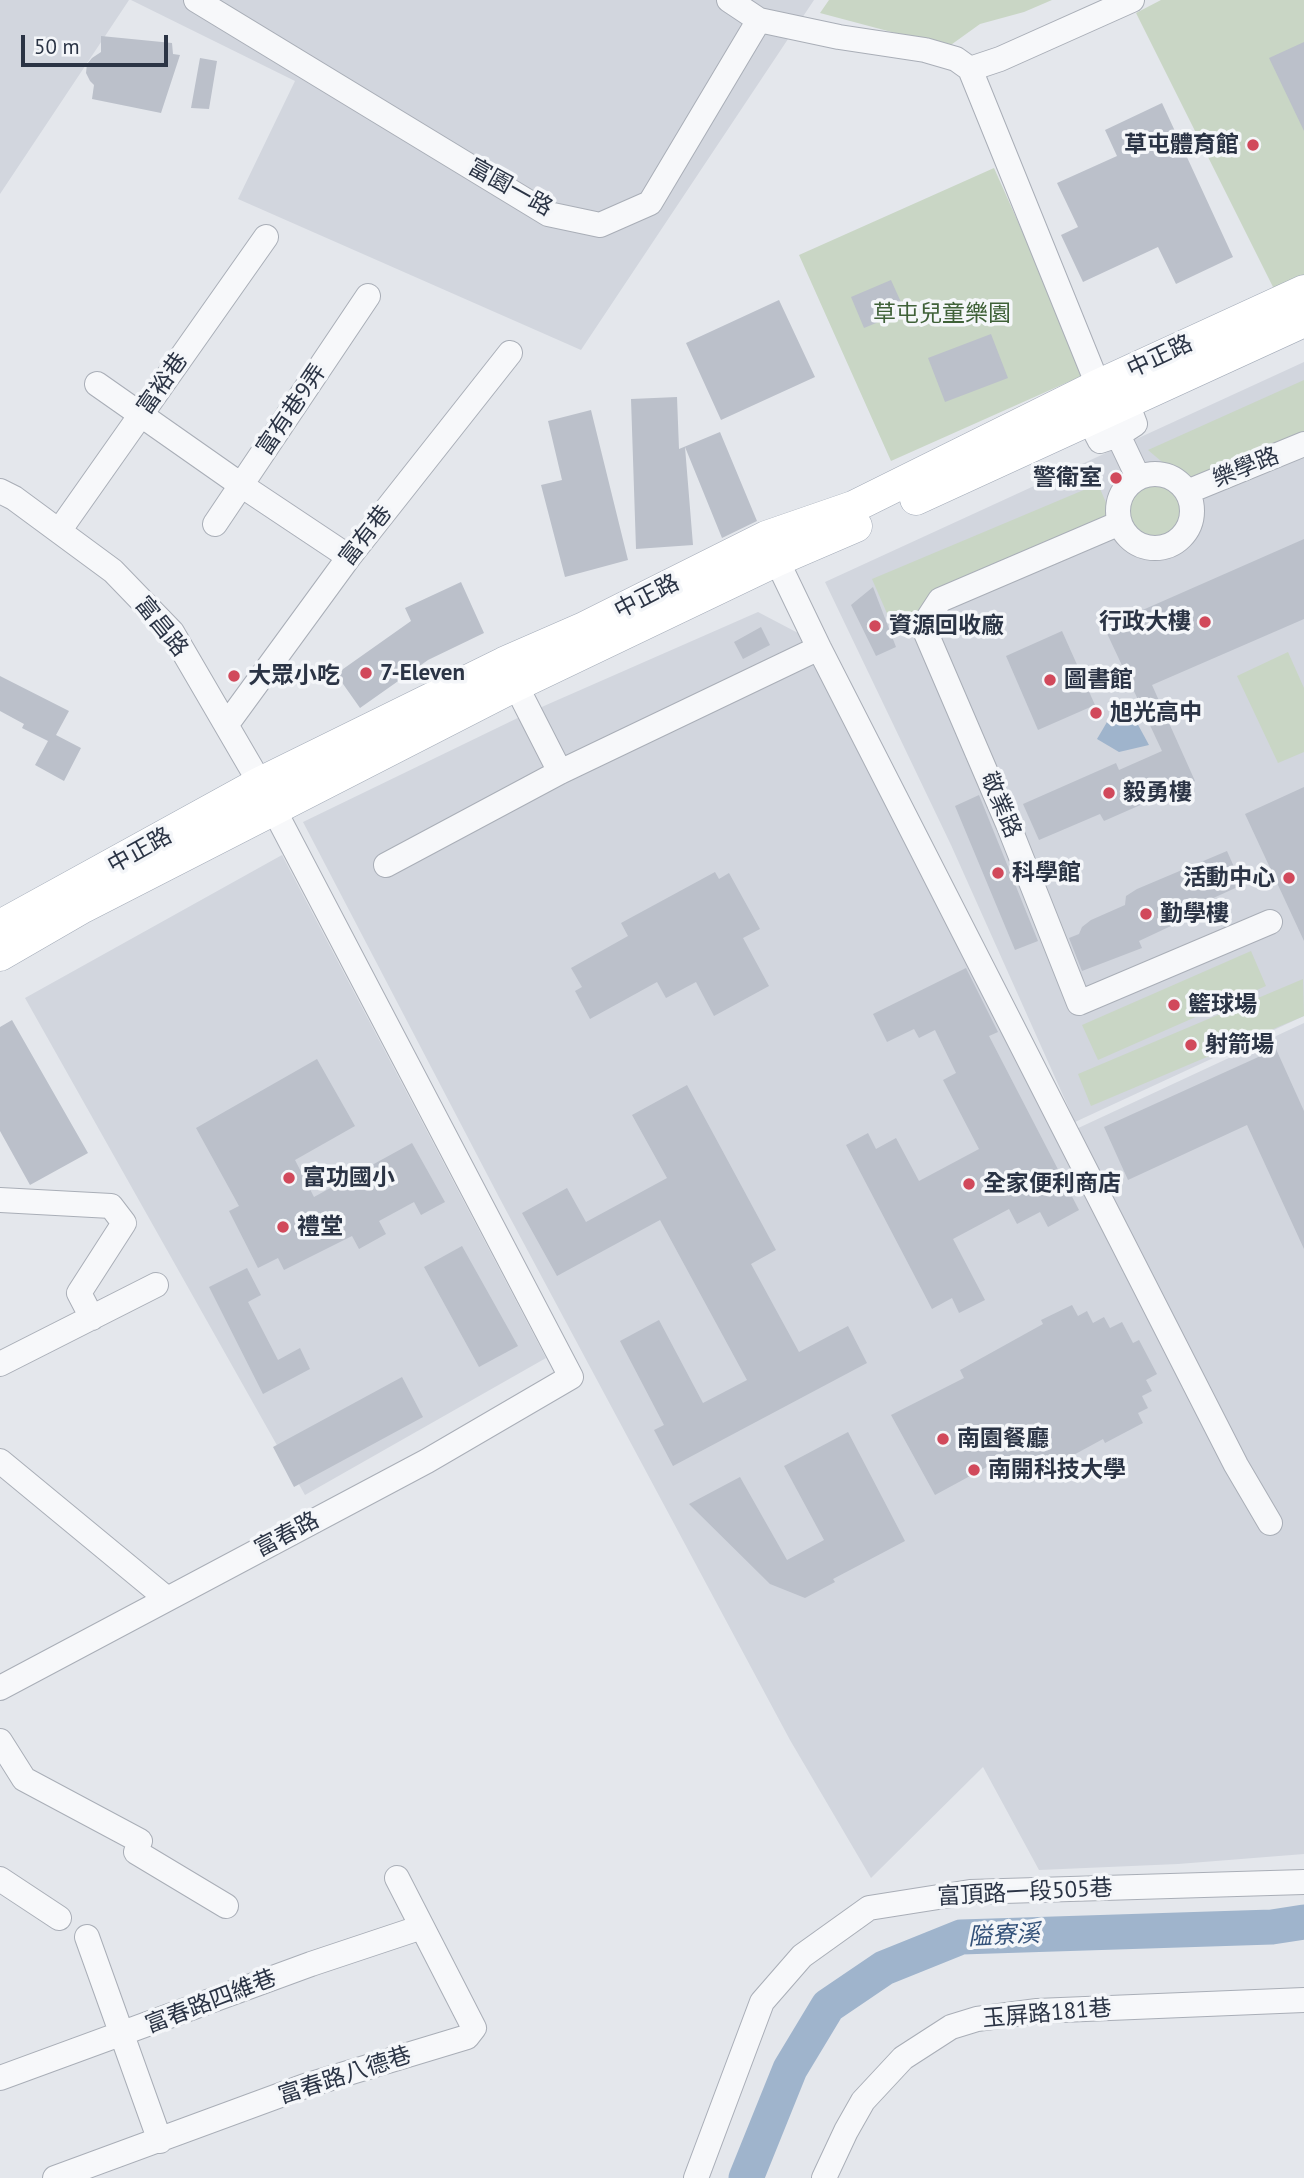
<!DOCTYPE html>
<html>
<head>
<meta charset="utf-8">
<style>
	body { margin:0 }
	#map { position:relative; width:1304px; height:2178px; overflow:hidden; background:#e4e7ec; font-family:"PT Sans",sans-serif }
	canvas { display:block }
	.scale { position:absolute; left:21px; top:35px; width:147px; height:32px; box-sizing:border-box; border:4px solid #2b3445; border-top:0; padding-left:9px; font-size:21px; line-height:24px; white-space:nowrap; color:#2b3445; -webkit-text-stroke:5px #f4f6f9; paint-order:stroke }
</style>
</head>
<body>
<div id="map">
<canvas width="1304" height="2178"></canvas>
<div class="scale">50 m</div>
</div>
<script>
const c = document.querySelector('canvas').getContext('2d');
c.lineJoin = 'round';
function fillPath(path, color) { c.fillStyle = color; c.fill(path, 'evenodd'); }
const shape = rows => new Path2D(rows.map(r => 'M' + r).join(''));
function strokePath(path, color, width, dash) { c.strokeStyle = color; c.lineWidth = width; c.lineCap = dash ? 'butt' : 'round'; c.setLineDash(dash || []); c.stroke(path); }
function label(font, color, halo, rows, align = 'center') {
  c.font = font + ' "PT Sans","Noto Sans TC",sans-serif'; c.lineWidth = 7; c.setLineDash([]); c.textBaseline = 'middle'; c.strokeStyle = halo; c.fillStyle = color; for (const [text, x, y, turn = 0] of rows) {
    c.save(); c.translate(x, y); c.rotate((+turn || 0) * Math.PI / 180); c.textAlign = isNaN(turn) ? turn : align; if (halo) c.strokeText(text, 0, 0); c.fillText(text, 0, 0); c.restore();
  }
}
fillPath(shape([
	[0,0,129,0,0,194],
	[131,0,814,0,581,350,238,199,295,81],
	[1304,362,1304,1016,1075,1122,951,845,825,582],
	[758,612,798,633,856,713,1059,1137,1304,1023,1304,1854,1178,1864,1039,1870,983,1767,871,1878,790,1740,500,1199,303,822,528,713],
	[282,855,546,1358,305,1495,25,998]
]), '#d2d6de');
fillPath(shape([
	[829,0,1052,0,1024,12,980,24,948,47,820,13],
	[1161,0,1304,0,1304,277,1275,291,1136,13],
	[994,168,1086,374,891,461,799,255],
	[1304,380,1304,436,1188,484,1148,450],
	[1098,484,1113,519,938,593,909,629,896,634,872,579],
	'1130 512a26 26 0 1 1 52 0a26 26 0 1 1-52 0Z',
	[1288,652,1304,688,1304,752,1278,763,1237,676],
	[1251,951,1266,986,1098,1060,1082,1025],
	[1303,979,1304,1016,1091,1106,1078,1074]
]), '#c9d6c5');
fillPath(shape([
	[1130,710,1149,745,1119,752,1097,739,1110,717]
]), '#9fb4cc');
strokePath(shape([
	[746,2178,790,2069,828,2006,884,1968,961,1937,1272,1927,1304,1922]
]), '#9fb4cc', 35);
fillPath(shape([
	[101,36,172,43,173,54,180,55,161,113,92,99,94,85,90,81,86,73,87,64,92,58,101,52],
	[1304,42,1304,131,1269,58],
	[200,58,217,61,209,109,191,108],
	[1162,103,1233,257,1176,284,1158,247,1083,282,1061,235,1078,227,1057,183,1117,156,1105,130],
	[891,280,905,311,864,328,851,297],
	[779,300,815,377,721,420,686,343],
	[991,334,1008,378,945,402,928,358],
	[677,397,679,449,720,432,757,521,722,538,685,447,693,545,636,549,631,399],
	[591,410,628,560,565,577,541,485,562,480,548,421],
	[1304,539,1304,619,1152,685,1195,781,1104,821,1100,814,1039,840,1023,804,1116,763,1119,770,1162,751,1104,627],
	[461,582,484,633,428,660,360,708,336,674,411,621,405,608],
	[873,587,896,647,876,656,851,605],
	[761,627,770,645,743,659,734,642],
	[1062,631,1095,705,1038,730,1006,656],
	[0,676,69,711,56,735,81,748,64,781,35,765,48,741,22,728,24,724,0,711],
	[1304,787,1304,941,1245,814],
	[979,795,1038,941,1015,950,955,806],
	[1227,851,1242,885,1187,910,1188,918,1139,941,1142,948,1082,971,1069,938,1079,934,1082,927,1091,920,1125,905,1126,896,1137,889],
	[715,872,719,879,729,873,760,929,743,938,769,986,714,1016,696,982,666,998,657,982,590,1019,575,991,582,987,571,968,628,936,621,923],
	[966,968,998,1032,989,1036,1079,1210,1048,1227,1040,1212,1017,1224,1009,1209,953,1239,985,1300,959,1313,952,1298,932,1309,846,1145,868,1133,876,1149,896,1138,919,1181,979,1149,943,1080,956,1073,935,1030,919,1038,914,1029,887,1042,873,1014],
	[12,1020,88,1153,30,1185,0,1131,0,1027],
	[1276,1049,1304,1111,1304,1249,1247,1125,1128,1180,1104,1127],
	[317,1059,355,1126,295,1160,314,1197,412,1143,445,1202,421,1215,414,1202,379,1221,386,1234,359,1249,352,1236,284,1270,278,1258,258,1268,229,1211,239,1206,196,1128],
	[687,1085,776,1250,751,1264,799,1352,848,1326,867,1363,673,1466,654,1430,664,1425,620,1341,659,1320,703,1403,747,1380,660,1220,557,1276,522,1213,567,1188,586,1222,667,1178,632,1115],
	[462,1246,518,1346,479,1367,424,1267],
	[247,1268,261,1295,248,1302,278,1360,300,1348,310,1369,263,1394,209,1287],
	[1072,1305,1078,1316,1087,1311,1093,1323,1104,1317,1110,1328,1122,1322,1133,1343,1139,1340,1157,1374,1146,1380,1152,1391,1142,1396,1148,1408,1138,1413,1143,1423,1105,1443,1103,1439,1022,1483,1007,1456,935,1495,891,1415,964,1378,960,1370,1043,1324,1041,1320],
	[402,1377,423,1417,294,1487,273,1447],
	[848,1432,905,1541,833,1579,835,1582,805,1598,770,1584,689,1504,740,1477,787,1560,824,1540,784,1466]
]), '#bbc0ca');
const minor = shape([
	[196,0,548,214,600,225,650,203,759,20],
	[729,0,759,20,839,37,925,50,956,59,970,69,1000,59,1132,0],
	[970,69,1104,400],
	[97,384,241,485,349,557],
	[1089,420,1100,441,1118,435,1135,424,1127,403],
	[1118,435,1138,477],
	'1118 511a37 37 0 1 1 74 0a37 37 0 1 1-74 0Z',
	[0,491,14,498,113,571,172,632,260,783,571,1377,427,1461,0,1688],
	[1187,492,1304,444],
	[1120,523,940,600,923,626,1008,824,1079,1003,1270,922],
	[215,524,368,296],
	[59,531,266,237],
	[769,544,819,648,1236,1465,1270,1523],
	[508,670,560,772],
	[227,724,349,557,510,353],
	[386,865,560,772,819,648],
	[0,1200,111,1206,124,1223,79,1293,92,1318],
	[0,1364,156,1285],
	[0,1461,166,1598],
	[0,1741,24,1779,140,1841,136,1852,226,1906],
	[0,1879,59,1918],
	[87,1937,160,2141],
	[0,2078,311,1964,422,1927],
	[55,2178,305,2086,467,2037,474,2028,397,1878],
	[696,2178,762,2002,802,1956,869,1908,970,1892,1304,1882],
	[824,2178,846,2131,863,2101,903,2058,951,2027,977,2019,1037,2011,1304,2000]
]);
const major = shape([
	[916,499,1304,321],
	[0,926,260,783,504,663,582,629,766,537,853,507,1097,386,1304,291],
	[0,955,83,907,516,685,777,560,856,526]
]);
strokePath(minor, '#a9aeb7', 26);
strokePath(major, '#a3abb8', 33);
strokePath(minor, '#f7f8fa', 24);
strokePath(major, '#fff', 32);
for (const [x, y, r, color] of [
	[1253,145,7,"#d1495b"],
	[1116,478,7,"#d1495b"],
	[1205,622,7,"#d1495b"],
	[875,626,7,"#d1495b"],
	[366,673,7,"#d1495b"],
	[234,676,7,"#d1495b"],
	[1050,680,7,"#d1495b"],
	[1096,713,7,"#d1495b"],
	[1109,793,7,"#d1495b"],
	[998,873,7,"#d1495b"],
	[1289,878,7,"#d1495b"],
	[1146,914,7,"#d1495b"],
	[1174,1005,7,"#d1495b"],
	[1191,1045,7,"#d1495b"],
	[289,1178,7,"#d1495b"],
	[969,1184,7,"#d1495b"],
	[283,1227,7,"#d1495b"],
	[943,1439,7,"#d1495b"],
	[974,1470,7,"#d1495b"]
]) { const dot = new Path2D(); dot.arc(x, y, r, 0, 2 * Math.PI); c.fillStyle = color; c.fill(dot); strokePath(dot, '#f4f6f9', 2.5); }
label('bold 23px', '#2b3445', '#f4f6f9', [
	["草屯體育館",1239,145,"right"],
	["警衛室",1102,478,"right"],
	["行政大樓",1191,622,"right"],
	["資源回收廠",889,626],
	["7-Eleven",380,673],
	["大眾小吃",248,676],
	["圖書館",1064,680],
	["旭光高中",1110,713],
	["毅勇樓",1123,793],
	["科學館",1012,873],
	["活動中心",1275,878,"right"],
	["勤學樓",1160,914],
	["籃球場",1188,1005],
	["射箭場",1205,1045],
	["富功國小",303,1178],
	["全家便利商店",983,1184],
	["禮堂",297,1227],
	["南園餐廳",957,1439],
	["南開科技大學",988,1470]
], 'left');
label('23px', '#2b3445', '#f4f6f9', [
	["富園一路",510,188,29],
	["中正路",1160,357,-25],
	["富裕巷",163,384,-55],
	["富有巷9弄",292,410,-56],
	["樂學路",1246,468,-22],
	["富有巷",366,536,-52],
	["中正路",647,597,-27],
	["富昌路",161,627,51],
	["敬業路",1000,805,67],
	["中正路",140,851,-29],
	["富春路",287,1535,-28],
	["富頂路一段505巷",1025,1893,-3],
	["富春路四維巷",211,2002,-21],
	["玉屏路181巷",1047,2014,-5],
	["富春路八德巷",345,2076,-18]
]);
label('23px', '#3f6138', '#f4f6f9', [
	["草屯兒童樂園",942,314]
]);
label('italic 24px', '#34527a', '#f4f6f9', [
	["隘寮溪",1004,1936,-3]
]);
</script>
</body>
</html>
